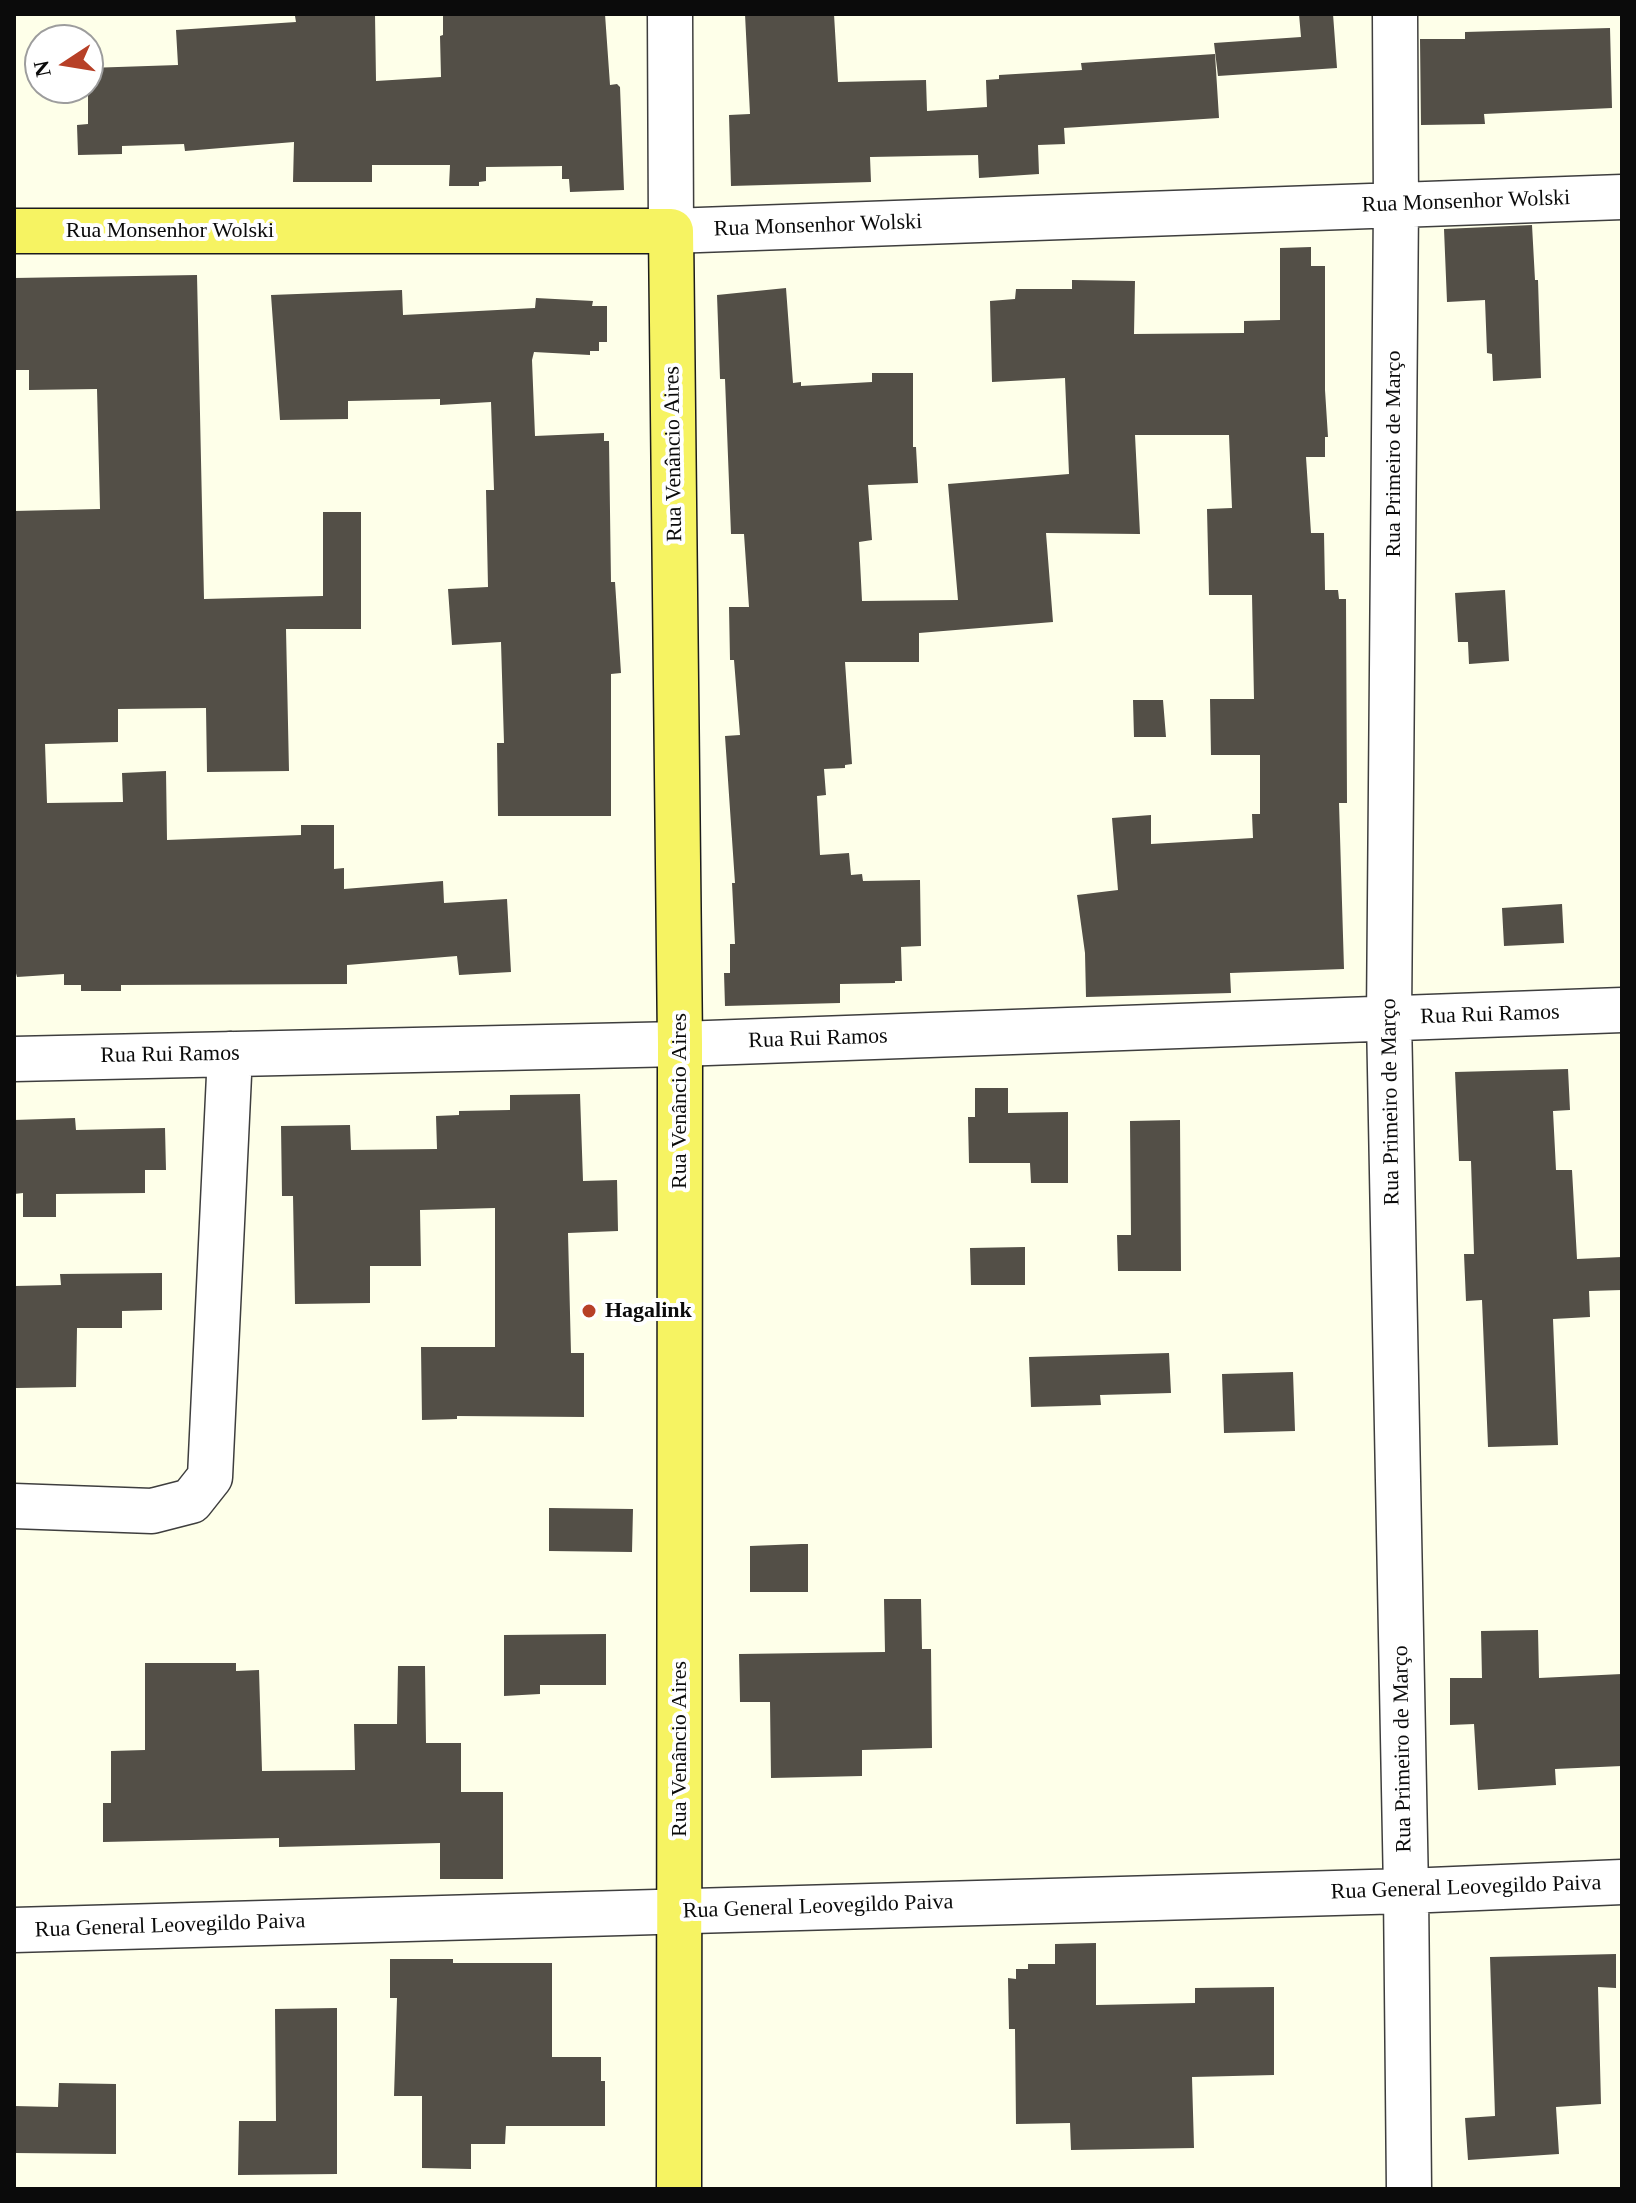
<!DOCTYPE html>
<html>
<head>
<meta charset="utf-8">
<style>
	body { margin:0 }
	#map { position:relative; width:1636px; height:2203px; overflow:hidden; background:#feffe9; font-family:Georgia,serif }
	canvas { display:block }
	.frame { position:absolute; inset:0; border:16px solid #0b0b0b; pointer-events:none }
	.north { position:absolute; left:24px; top:24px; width:80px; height:80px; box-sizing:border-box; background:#fff; border:2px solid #9d9d9d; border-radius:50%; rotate:258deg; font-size:22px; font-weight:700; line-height:32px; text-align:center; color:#0b0b0b }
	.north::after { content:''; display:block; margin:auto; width:28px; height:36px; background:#b74027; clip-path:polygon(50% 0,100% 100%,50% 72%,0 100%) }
</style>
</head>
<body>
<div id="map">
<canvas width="1636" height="2203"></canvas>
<div class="frame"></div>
<div class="north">N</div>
</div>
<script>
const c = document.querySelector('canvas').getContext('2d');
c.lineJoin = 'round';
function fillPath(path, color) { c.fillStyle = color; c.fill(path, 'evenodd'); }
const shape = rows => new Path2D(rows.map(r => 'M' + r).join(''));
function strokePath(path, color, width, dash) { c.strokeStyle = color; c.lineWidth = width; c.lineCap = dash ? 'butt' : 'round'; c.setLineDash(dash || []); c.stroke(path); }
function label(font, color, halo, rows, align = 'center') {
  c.font = font + ' Georgia,serif'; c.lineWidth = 8; c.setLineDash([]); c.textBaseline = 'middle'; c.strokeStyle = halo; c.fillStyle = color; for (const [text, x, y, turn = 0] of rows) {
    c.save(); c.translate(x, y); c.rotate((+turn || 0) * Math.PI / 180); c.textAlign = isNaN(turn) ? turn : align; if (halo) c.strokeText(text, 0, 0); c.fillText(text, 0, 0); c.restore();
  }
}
fillPath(shape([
	[305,14,375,14,376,81,441,77,440,36,443,35,443,14,605,14,610,85,617,84,620,87,624,190,570,192,569,179,562,179,562,166,486,167,486,181,479,182,479,186,449,186,450,165,372,165,372,182,293,182,294,142,185,151,184,144,122,146,122,154,78,155,77,125,88,124,88,68,178,65,176,30,296,22,295,16],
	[745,14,834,14,838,82,926,80,927,111,987,107,986,80,999,79,999,75,1082,70,1081,63,1215,54,1219,118,1064,128,1065,144,1038,145,1039,174,979,178,978,155,870,157,871,182,731,186,729,115,750,114],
	[1299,14,1333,14,1337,68,1218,76,1214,43,1301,37],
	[1610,28,1612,108,1484,114,1485,124,1421,125,1420,39,1465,39,1465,32],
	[1532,225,1535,280,1538,280,1541,378,1493,381,1492,354,1487,353,1485,300,1447,302,1444,229],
	[1311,247,1311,266,1325,266,1325,390,1328,437,1325,437,1325,457,1306,457,1311,533,1324,533,1325,590,1338,590,1339,599,1346,599,1347,803,1339,803,1344,969,1230,973,1231,993,1086,997,1085,953,1077,895,1118,890,1112,818,1151,815,1151,844,1253,838,1252,814,1260,814,1260,755,1211,755,1210,699,1254,699,1252,595,1209,595,1207,509,1232,508,1229,435,1135,435,1140,534,1046,533,1053,622,919,633,919,662,845,662,852,764,845,765,845,768,824,769,826,795,817,796,820,855,849,853,851,875,862,874,863,881,920,880,921,946,901,947,902,981,895,981,895,983,840,984,840,1003,725,1006,724,973,730,973,730,944,735,944,732,883,735,883,725,736,740,735,734,660,730,660,729,607,749,607,744,534,731,534,725,379,720,379,717,295,786,288,793,383,801,382,801,386,872,382,872,373,913,373,913,447,916,447,918,483,868,485,872,540,859,542,862,601,958,600,948,484,1069,474,1065,378,992,382,990,301,1015,299,1016,289,1072,289,1072,280,1135,281,1134,334,1244,333,1244,321,1280,320,1280,248],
	[197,275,204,599,323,596,323,512,361,512,361,629,286,629,289,771,207,772,206,708,118,709,118,742,45,744,47,803,123,802,122,773,166,771,167,840,301,835,301,825,334,825,334,869,344,868,344,889,443,881,444,903,507,899,511,972,459,975,457,956,347,965,347,984,121,985,121,991,81,991,81,985,64,985,64,974,17,977,14,966,14,511,100,509,97,389,29,390,29,370,14,370,14,278],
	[402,290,403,315,535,308,536,298,593,301,592,306,607,306,607,342,599,342,599,351,590,351,590,355,534,352,532,360,535,436,604,433,604,441,609,441,611,582,615,582,621,673,611,674,611,816,498,816,497,743,504,743,501,642,452,645,448,589,488,587,486,490,494,490,491,402,440,405,440,399,348,401,348,419,280,420,271,295],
	[1505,590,1509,661,1469,664,1468,642,1458,642,1455,593],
	[1133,700,1163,700,1166,737,1134,737],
	[1562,904,1564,943,1504,946,1502,908],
	[1568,1069,1570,1110,1553,1111,1556,1170,1572,1170,1577,1259,1622,1257,1622,1290,1589,1291,1590,1317,1553,1319,1558,1445,1488,1447,1482,1300,1466,1301,1464,1254,1474,1254,1471,1161,1459,1161,1455,1072],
	[975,1088,1008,1088,1008,1113,1068,1112,1068,1183,1031,1183,1030,1163,969,1163,968,1117,975,1117],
	[580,1094,583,1181,617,1180,618,1231,568,1233,571,1353,584,1353,584,1417,457,1416,457,1419,422,1420,421,1347,495,1347,495,1208,420,1210,421,1266,370,1266,370,1303,295,1304,293,1196,282,1196,281,1126,350,1125,351,1150,437,1149,436,1116,459,1115,459,1111,510,1110,510,1095],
	[75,1118,76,1130,165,1128,166,1170,145,1170,145,1193,56,1194,56,1217,23,1217,23,1193,14,1194,14,1120],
	[1180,1120,1181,1271,1118,1271,1117,1235,1131,1235,1130,1121],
	[1025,1247,1025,1285,971,1285,970,1248],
	[162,1273,162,1310,122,1311,122,1328,77,1328,76,1387,16,1388,15,1286,61,1285,60,1274],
	[1169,1353,1171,1393,1100,1395,1101,1405,1031,1407,1029,1357],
	[1293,1372,1295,1431,1224,1433,1222,1374],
	[549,1508,633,1509,632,1552,549,1551],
	[801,1544,808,1544,808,1592,750,1592,750,1546],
	[884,1599,921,1599,922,1649,931,1649,932,1748,862,1750,862,1776,771,1778,770,1702,740,1702,739,1654,885,1652],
	[1538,1630,1539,1678,1622,1674,1622,1766,1555,1769,1556,1785,1478,1790,1474,1724,1450,1725,1450,1678,1482,1678,1481,1631],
	[606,1634,606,1685,540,1685,540,1694,504,1696,504,1635],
	[145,1663,236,1663,236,1671,259,1670,262,1771,355,1770,354,1724,397,1724,398,1666,425,1666,426,1743,461,1743,461,1792,503,1792,503,1879,440,1879,440,1843,279,1847,279,1838,103,1842,103,1803,111,1803,111,1751,145,1750],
	[1096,1943,1096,2005,1195,2003,1195,1988,1274,1987,1274,2075,1192,2077,1194,2148,1071,2150,1070,2123,1016,2124,1015,2029,1009,2029,1008,1978,1016,1979,1016,1969,1028,1969,1028,1964,1055,1964,1055,1944],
	[1616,1954,1616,1988,1598,1987,1601,2104,1556,2107,1559,2154,1468,2160,1465,2118,1495,2116,1490,1957],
	[390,1959,453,1959,453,1963,552,1963,552,2057,601,2057,601,2081,605,2081,605,2126,506,2126,505,2144,471,2144,471,2169,422,2168,422,2096,394,2096,397,1998,390,1998],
	[337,2008,337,2174,238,2175,239,2121,276,2121,275,2009],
	[59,2083,116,2084,116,2154,14,2153,14,2106,58,2107]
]), '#534f47');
const minor = shape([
	[670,14,671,231,1622,197],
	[1395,14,1396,204,1389,1018,1406,1891,1409,2189],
	[14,1059,680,1044,1622,1010],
	[14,1506,152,1511,191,1501,210,1477,230,1054],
	[14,1930,1406,1891,1622,1882]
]);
const major = shape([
	[14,231,671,231,680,1044,679,2189]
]);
strokePath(minor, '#3e3e3e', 47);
strokePath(major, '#1c1c1c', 47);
strokePath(minor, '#fff', 44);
strokePath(major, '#f6f362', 44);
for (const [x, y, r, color] of [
	[589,1311,8,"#b74027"]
]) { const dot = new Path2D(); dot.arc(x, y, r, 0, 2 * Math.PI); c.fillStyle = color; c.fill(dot); strokePath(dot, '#fff', 3); }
label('22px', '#0b0b0b', '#fff', [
	["Rua Monsenhor Wolski",1466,202,-2],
	["Rua Monsenhor Wolski",818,226,-2],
	["Rua Monsenhor Wolski",170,231],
	["Rua Venâncio Aires",674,454,-91],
	["Rua Primeiro de Março",1394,454,-90],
	["Rua Rui Ramos",1490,1015,-2],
	["Rua Rui Ramos",818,1039,-2],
	["Rua Rui Ramos",170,1055,-1],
	["Rua Venâncio Aires",680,1101,-90],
	["Rua Primeiro de Março",1391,1102,-91],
	["Rua Venâncio Aires",680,1749,-90],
	["Rua Primeiro de Março",1403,1749,-91],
	["Rua General Leovegildo Paiva",1466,1888,-2],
	["Rua General Leovegildo Paiva",818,1907,-2],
	["Rua General Leovegildo Paiva",170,1926,-2]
]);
label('bold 22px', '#0b0b0b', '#fff', [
	["Hagalink",605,1311]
], 'left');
</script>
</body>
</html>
